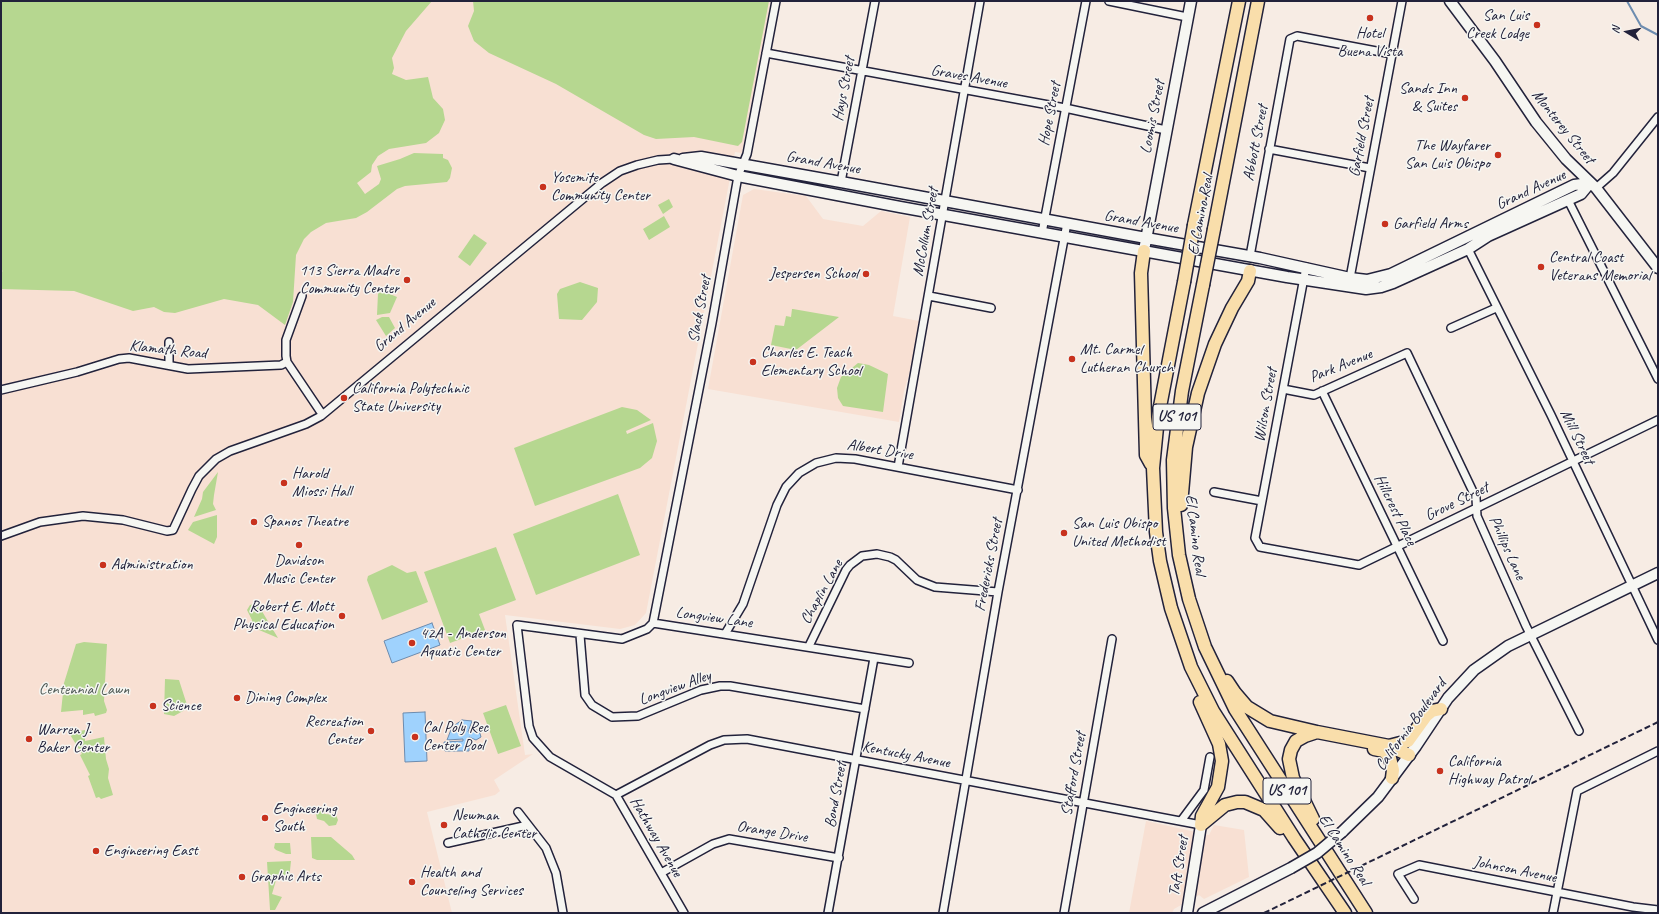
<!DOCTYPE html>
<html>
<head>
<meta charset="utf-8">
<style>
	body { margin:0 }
	#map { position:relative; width:1659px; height:914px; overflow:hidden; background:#f7ece4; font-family:Caveat,sans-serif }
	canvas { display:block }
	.frame { position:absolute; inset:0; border:2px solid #22223b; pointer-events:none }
	.north { position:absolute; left:1607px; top:12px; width:40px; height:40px; -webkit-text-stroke:3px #f6f6f2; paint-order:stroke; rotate:280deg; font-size:11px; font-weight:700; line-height:16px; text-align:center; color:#22223b }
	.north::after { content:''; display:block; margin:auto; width:14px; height:18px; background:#22223b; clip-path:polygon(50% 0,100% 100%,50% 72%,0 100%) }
</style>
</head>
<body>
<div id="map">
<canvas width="1659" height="914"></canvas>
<div class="frame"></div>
<div class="north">N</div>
</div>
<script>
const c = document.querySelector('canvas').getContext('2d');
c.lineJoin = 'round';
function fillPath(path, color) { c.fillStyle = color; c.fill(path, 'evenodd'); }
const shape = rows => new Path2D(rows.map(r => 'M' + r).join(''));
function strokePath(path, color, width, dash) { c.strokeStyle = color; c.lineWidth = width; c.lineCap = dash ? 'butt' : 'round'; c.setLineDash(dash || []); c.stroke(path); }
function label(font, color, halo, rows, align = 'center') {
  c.font = font + ' Caveat,sans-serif'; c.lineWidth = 3; c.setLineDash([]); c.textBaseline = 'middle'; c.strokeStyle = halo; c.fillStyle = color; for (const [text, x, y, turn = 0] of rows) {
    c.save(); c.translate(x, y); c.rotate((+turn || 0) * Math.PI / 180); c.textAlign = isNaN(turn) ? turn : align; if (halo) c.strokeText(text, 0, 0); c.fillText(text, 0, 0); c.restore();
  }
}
fillPath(shape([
	[1,1,771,1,742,153,735,152,646,613,635,625,620,629,505,615,525,755,533,754,494,780,500,791,495,795,427,812,452,913,1,913],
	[754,189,806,196,823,219,863,226,881,211,910,217,893,316,919,321,910,371,904,391,899,422,708,389,743,195],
	[1146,821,1209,835,1214,825,1244,830,1249,877,1204,899,1199,895,1174,909,1172,913,1129,913]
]), '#f8e0d3');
fillPath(shape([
	[1,1,432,1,406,31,392,58,394,68,392,74,406,80,428,77,433,98,443,109,445,120,439,133,426,143,389,149,378,156,372,165,371,172,357,183,365,194,379,184,381,179,377,166,400,159,414,153,443,154,443,158,448,160,452,168,450,178,447,182,405,186,397,189,367,212,356,218,326,223,311,232,304,239,296,255,293,302,285,325,258,305,224,299,175,313,164,312,154,307,133,311,74,291,1,289,1,272,3,271,1,270],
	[473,1,769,1,742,142,738,146,694,137,656,139,644,135,556,84,489,53,474,41,468,26,474,11],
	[669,199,673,207,663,214,658,205],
	[664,216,670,227,649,240,643,229],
	[474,234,487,243,470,266,458,257],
	[580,282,598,288,597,302,582,320,559,319,557,294,560,289],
	[385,292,397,297,390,313,377,315,378,293],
	[792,309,793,309,839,317,796,350,771,345,775,325,784,326,786,316,791,317],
	[382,317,389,317,395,328,386,336,376,320],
	[858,363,869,365,888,374,883,412,843,406,838,398,837,388,841,377],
	[622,407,637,410,651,420,626,431,627,434,653,423,657,441,652,458,640,468,535,506,514,448],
	[218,472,214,495,213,504,216,510,194,517,202,499,203,492],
	[618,494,640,555,536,595,513,534],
	[217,515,217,537,214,544,188,530,193,522],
	[496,547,516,600,479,614,485,630,450,643,424,572],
	[392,565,407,573,416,571,428,602,382,620,367,580,368,576],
	[257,603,278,638,252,627,252,620,247,610,250,605],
	[84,642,107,644,104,701,107,710,106,713,95,716,94,713,83,715,83,710,61,712,64,683,76,644],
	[165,679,179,680,187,705,183,711,174,716,164,714],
	[506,705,521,746,498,754,483,713],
	[85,730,85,741,104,737,106,759,109,769,108,778,113,795,101,799,99,797,96,798,88,776,90,775,80,755,82,754,69,733],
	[321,811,325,814,336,815,338,820,336,825,329,826,324,821,317,819,316,814],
	[311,837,331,837,352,855,355,860,317,860,312,858],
	[275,843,290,843,291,854,286,854,276,850,274,848],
	[291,861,289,880,277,877,272,894,282,897,275,910,270,910,267,862]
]), '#b6d790');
const water = shape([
	[432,623,440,645,392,663,384,641,432,623],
	[425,712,427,761,405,762,403,713,425,712],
	[462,720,472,721,468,732,470,733,473,730,479,730,481,737,476,740,469,737,469,751,445,751,444,742,463,741,463,739,447,740,452,727,462,720]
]);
fillPath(water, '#9fd2fd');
strokePath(water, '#6d8caf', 1);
strokePath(shape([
	[1627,1,1641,26,1658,35]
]), '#6d8caf', 2);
const street = shape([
	[1109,1,1187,17],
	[766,53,1065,108,1166,130],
	[1269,149,1370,168],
	[841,182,875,1],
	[1596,188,1613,173,1658,117],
	[1568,200,1658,379],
	[1042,233,1086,1],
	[1468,249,1551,415,1658,640],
	[1250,256,1290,39,1297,36,1392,54],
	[1306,267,1255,538,1260,547,1359,565,1658,420],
	[1350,278,1402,1],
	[302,296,286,340,286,356,287,362,322,414],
	[929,296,991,308],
	[1451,328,1496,308],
	[169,342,169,365],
	[1283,389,1314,395,1407,353,1476,498,1477,516,1526,626,1579,731],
	[1,390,77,372,119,359,129,358,188,369,281,365,287,362],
	[1322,391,1443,641],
	[898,467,980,1],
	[1214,492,1262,501],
	[1,536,40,522,83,516,123,520,167,531,173,530,192,489,199,476,216,459,230,451,306,424,321,416,602,183,620,171,637,165,658,160,674,159],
	[653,623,712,323,738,176,747,154,776,1],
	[725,634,743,604,777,505,786,487,799,473,816,463,836,458,855,459,1018,490],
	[580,635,585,695,592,705,612,717,638,716,701,690,720,686,730,686,865,709],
	[809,646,846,570,850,565,862,556,877,554,890,557,896,560,917,580,935,587,998,592],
	[616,795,710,745,724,740,747,739,1201,825],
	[518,812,546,848,556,873,563,913],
	[1181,821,1204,790,1210,757],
	[448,843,528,825],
	[661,873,713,844,729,839,839,858],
	[1414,899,1398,874,1419,865,1633,907,1658,910],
	[684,913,616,795,550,757,533,738,529,726,517,625,622,639,647,629,653,623,909,663],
	[828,913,874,658],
	[943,913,998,592,1067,223],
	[1064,913,1112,639],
	[1553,913,1577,791,1658,751]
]);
const secondary = shape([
	[1450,1,1495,61,1536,122,1566,159,1596,188,1658,268],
	[674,159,738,176,900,207,1287,277,1366,289,1381,287,1393,283,1468,249,1488,236,1581,194,1590,183],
	[683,159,701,157,841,182,1146,238,1260,258,1350,278,1367,280,1391,274,1574,185,1590,183],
	[1145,245,1191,1],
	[1342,832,1378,797,1416,746,1448,698,1474,670,1508,646,1658,573],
	[1187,913,1201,825],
	[1203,913,1291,868]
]);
const highway = shape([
	[1194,225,1239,1],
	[1214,229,1258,1],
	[1144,251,1141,273,1146,455,1151,464],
	[1184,282,1158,417,1153,468,1156,532,1160,561,1171,608,1191,667,1213,711,1294,838,1345,913],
	[1203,285,1182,391,1173,460,1174,508,1179,555,1189,599,1205,647,1235,709,1366,913],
	[1181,505,1186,447,1198,393,1215,344,1232,308,1248,281,1250,271],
	[1227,681,1235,693,1247,707,1270,721,1317,732,1389,746,1409,755],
	[1200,702,1219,744,1222,761,1218,787,1202,816,1201,825],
	[1389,746,1408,741,1426,716,1432,711,1441,709],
	[1374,749,1384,751,1390,758,1393,770,1392,778],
	[1313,819,1293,778,1289,759,1291,750,1296,741,1305,736,1317,732],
	[1202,824,1225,805,1237,802,1245,802,1264,810,1280,828]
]);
strokePath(street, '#22223b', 10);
strokePath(secondary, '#22223b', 13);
strokePath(highway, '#22223b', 15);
strokePath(street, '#f6f6f2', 7);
strokePath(secondary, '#f6f6f2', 10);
strokePath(highway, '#f9deab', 12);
strokePath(shape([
	[1264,913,1658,722]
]), '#22223b', 2, [6, 3]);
const secondaryBridge = shape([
	[1291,868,1317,853,1342,832]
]);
const highwayBridge = shape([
	[1184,282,1194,225],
	[1203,285,1214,229]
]);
strokePath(secondaryBridge, '#22223b', 13, []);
strokePath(highwayBridge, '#22223b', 15, []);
strokePath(secondaryBridge, '#f6f6f2', 10);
strokePath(highwayBridge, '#f9deab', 12);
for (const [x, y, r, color] of [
	[1370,18,4,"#c8321e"],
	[1537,25,4,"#c8321e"],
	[1465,98,4,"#c8321e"],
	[1498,155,4,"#c8321e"],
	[543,187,4,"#c8321e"],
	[1385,224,4,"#c8321e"],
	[1541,267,4,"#c8321e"],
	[866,274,4,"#c8321e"],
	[407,280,4,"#c8321e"],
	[1072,359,4,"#c8321e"],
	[753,362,4,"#c8321e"],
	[344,398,4,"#c8321e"],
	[284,483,4,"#c8321e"],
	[254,522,4,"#c8321e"],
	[1064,533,4,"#c8321e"],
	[299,545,4,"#c8321e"],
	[103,565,4,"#c8321e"],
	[342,616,4,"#c8321e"],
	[412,643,4,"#c8321e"],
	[237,698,4,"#c8321e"],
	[153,706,4,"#c8321e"],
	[371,731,4,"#c8321e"],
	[415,737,4,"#c8321e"],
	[29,739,4,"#c8321e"],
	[1440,771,4,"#c8321e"],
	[265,818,4,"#c8321e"],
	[444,825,4,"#c8321e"],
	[96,851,4,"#c8321e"],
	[242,877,4,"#c8321e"],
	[412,882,4,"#c8321e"]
]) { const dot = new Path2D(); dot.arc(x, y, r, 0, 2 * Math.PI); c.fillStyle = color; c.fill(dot); strokePath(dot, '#f6f6f2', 1.5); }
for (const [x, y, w] of [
	[1177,417,48],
	[1287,791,48]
]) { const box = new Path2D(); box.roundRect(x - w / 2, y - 13, w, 26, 3); c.fillStyle = '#f6f6f2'; c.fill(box); strokePath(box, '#22223b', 1); }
label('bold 15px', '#22223b', null, [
	["US 101",1177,417],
	["US 101",1287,791]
]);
label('16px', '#22223b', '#f6f6f2', [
	["San Luis",1529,16,"right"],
	["Creek Lodge",1529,34,"right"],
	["Hotel",1370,34,"center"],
	["Buena Vista",1370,52,"center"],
	["Sands Inn",1457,89,"right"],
	["& Suites",1457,107,"right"],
	["The Wayfarer",1490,146,"right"],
	["San Luis Obispo",1490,164,"right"],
	["Yosemite",551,178],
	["Community Center",551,196],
	["Garfield Arms",1393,224],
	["Central Coast",1549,258],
	["Veterans Memorial",1549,276],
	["113 Sierra Madre",399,271,"right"],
	["Community Center",399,289,"right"],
	["Jespersen School",858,274,"right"],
	["Mt. Carmel",1080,350],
	["Lutheran Church",1080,368],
	["Charles E. Teach",761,353],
	["Elementary School",761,371],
	["California Polytechnic",352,389],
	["State University",352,407],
	["Harold",292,474],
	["Miossi Hall",292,492],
	["Spanos Theatre",262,522],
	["San Luis Obispo",1072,524],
	["United Methodist",1072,542],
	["Davidson",299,561,"center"],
	["Music Center",299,579,"center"],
	["Administration",111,565],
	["Robert E. Mott",334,607,"right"],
	["Physical Education",334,625,"right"],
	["42A - Anderson",420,634],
	["Aquatic Center",420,652],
	["Dining Complex",245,698],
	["Science",161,706],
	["Recreation",363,722,"right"],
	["Center",363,740,"right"],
	["Cal Poly Rec",423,728],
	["Center Pool",423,746],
	["Warren J.",37,730],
	["Baker Center",37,748],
	["California",1448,762],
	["Highway Patrol",1448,780],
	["Engineering",273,809],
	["South",273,827],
	["Newman",452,816],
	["Catholic Center",452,834],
	["Engineering East",104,851],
	["Health and",420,873],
	["Counseling Services",420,891],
	["Graphic Arts",250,877]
], 'left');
label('16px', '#22223b', '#f6f6f2', [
	["Graves Avenue",969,77,10],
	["Hays Street",844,89,-79],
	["Hope Street",1050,114,-79],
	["Loomis Street",1153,117,-79],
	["Monterey Street",1563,127,51],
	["Garfield Street",1362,137,-79],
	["Abbott Street",1256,143,-79],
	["Grand Avenue",823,163,10],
	["Grand Avenue",1531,190,-25],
	["El Camino Real",1201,215,-79],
	["Grand Avenue",1141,222,10],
	["McCollum Street",926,232,-80],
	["Slack Street",700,309,-79],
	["Grand Avenue",405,325,-40],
	["Klamath Road",168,350,6],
	["Park Avenue",1341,366,-22],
	["Wilson Street",1266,405,-80],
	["Mill Street",1577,437,64],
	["Albert Drive",880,450,9],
	["Grove Street",1457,502,-26],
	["Hillcrest Place",1395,510,64],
	["El Camino Real",1195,535,83],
	["Phillips Lane",1507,548,66],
	["Fredericks Street",989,565,-79],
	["Chaplin Lane",822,592,-61],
	["Longview Lane",714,618,8],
	["Longview Alley",675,688,-20],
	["California Boulevard",1411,725,-54],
	["Kentucky Avenue",906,755,11],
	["Stafford Street",1074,774,-80],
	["Bond Street",836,795,-80],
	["Orange Drive",772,832,9],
	["Hathway Avenue",656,837,60],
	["El Camino Real",1344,850,57],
	["Taft Street",1179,866,-81],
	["Johnson Avenue",1515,870,11]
]);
label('16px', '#4e5854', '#f6f6f2', [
	["Centennial Lawn",84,690]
]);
</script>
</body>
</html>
